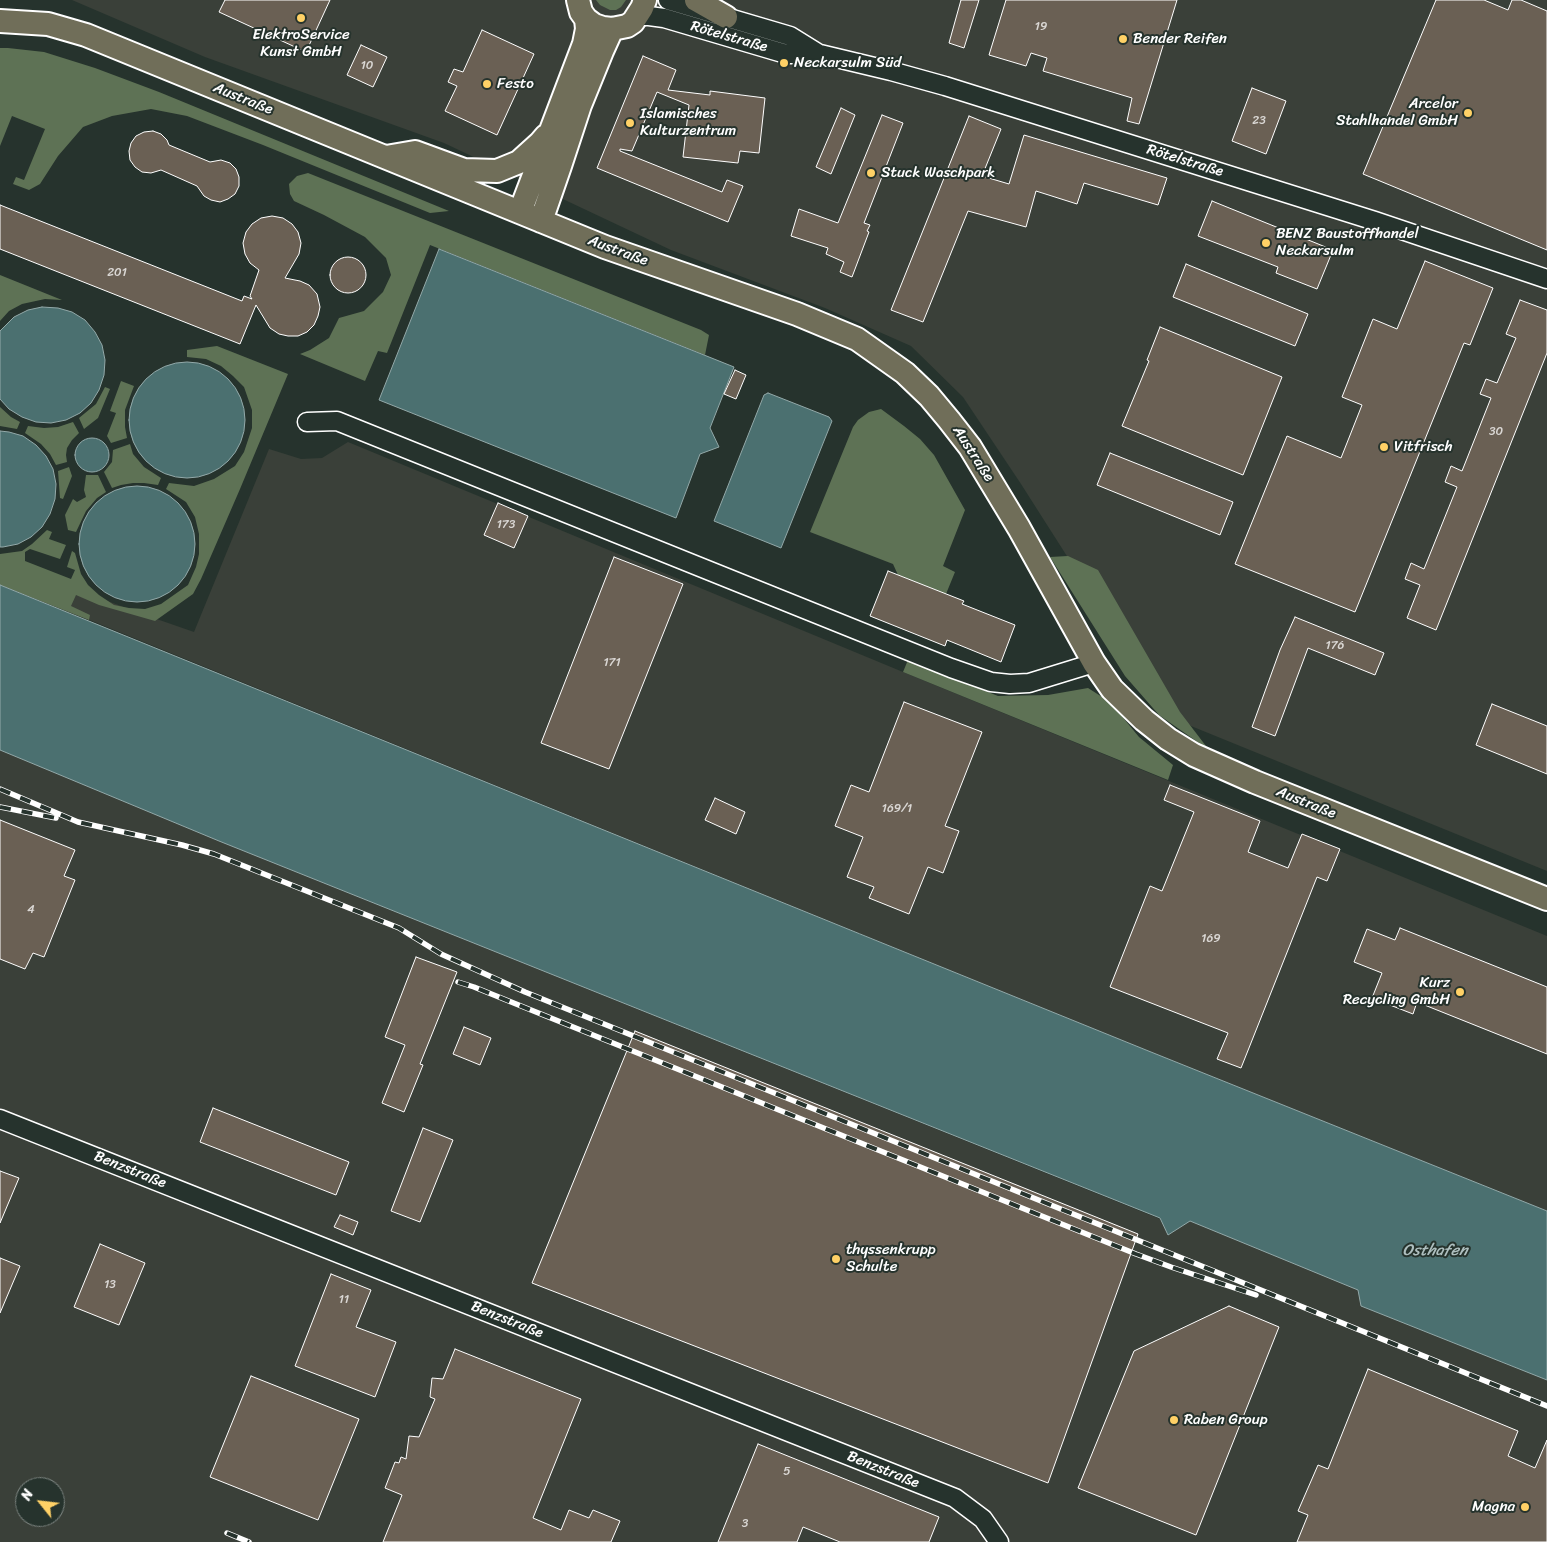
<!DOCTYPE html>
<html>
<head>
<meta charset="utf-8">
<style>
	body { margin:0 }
	#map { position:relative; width:1547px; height:1542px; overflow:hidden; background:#26332d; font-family:Sriracha,sans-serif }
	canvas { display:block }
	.north { position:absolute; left:15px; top:1477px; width:50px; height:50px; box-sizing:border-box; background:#26332d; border:1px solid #7d8581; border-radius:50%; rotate:299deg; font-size:14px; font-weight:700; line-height:20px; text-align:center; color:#fff }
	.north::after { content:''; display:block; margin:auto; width:18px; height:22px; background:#ffd166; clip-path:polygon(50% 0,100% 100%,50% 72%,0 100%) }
</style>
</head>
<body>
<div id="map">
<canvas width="1547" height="1542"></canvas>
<div class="north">N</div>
</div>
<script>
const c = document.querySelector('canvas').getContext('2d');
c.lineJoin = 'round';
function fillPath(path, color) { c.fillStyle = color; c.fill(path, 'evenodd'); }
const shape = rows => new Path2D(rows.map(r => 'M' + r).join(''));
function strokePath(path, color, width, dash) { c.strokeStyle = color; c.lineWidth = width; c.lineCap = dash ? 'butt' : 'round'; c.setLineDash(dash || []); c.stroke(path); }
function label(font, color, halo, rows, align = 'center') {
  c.font = font + ' Sriracha,sans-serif'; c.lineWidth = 4; c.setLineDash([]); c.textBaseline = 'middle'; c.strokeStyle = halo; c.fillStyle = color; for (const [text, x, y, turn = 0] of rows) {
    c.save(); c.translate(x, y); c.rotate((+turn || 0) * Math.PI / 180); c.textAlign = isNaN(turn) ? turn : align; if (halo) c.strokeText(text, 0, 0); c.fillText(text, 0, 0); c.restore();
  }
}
fillPath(shape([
	[72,0,1547,0,1547,871,1191,726,1158,699,1021,484,963,397,911,346,825,308,671,250,444,143,205,57],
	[348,442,903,672,1547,936,1547,1211,1146,1050,65,610,75,589,148,616,194,632,269,449,301,459,322,458],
	[0,750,219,841,1160,1219,1168,1234,1190,1221,1359,1290,1361,1306,1547,1380,1547,1542,0,1542],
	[25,1487,55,1487,55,1517,25,1517]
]), '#3a4039');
fillPath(shape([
	[596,0,626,0,621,7,616,10,610,10,600,5],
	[0,48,8,48,44,52,95,68,159,92,449,211,430,213,263,145,187,116,151,109,112,116,83,127,58,156,40,184,29,190,13,184,16,177,24,180,45,129,12,116,0,146],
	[308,173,701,330,709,335,705,355,430,245,387,353,378,351,365,381,300,354,310,350,329,338,339,318,364,311,383,292,391,275,386,258,365,237,324,215,294,201,290,194,289,184,297,176],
	[0,275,62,300,45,299,22,304,9,311,0,321],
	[217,346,288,374,240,489,201,579,193,594,155,621,99,605,76,595,71,606,90,615,89,620,0,585,0,554,22,551,32,544,47,530,52,532,49,539,66,545,60,559,30,549,25,552,25,561,71,579,75,570,67,567,72,551,75,553,81,574,88,585,99,595,114,605,129,608,145,609,161,604,188,585,196,567,199,554,199,534,195,517,186,502,166,489,169,483,194,486,214,479,235,466,244,452,252,428,252,410,244,387,233,376,221,366,206,359,187,357,187,350],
	[121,381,134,386,125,410,125,427,127,438,111,443,107,436,116,413,110,411],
	[105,387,110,389,98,418,84,429,79,418,96,404],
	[0,407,11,417,20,422,17,429,0,426],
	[881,409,904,426,920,439,934,455,965,510,943,566,955,572,946,594,898,575,893,564,810,532,853,427,858,420,869,412],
	[73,422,79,433,72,440,67,448,66,455,67,462,56,465,50,454,41,444,25,433,28,426,44,428,58,427],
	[130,444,133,454,144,467,161,478,158,485,144,483,133,483,121,485,112,488,104,472,112,462,113,450],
	[69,467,72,476,63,499,60,498,58,471],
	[86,475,98,475,106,492,97,498,86,511,76,532,68,530,65,515,73,499,77,502,86,497,84,490],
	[1068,556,1098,570,1180,712,1209,750,1159,715,1125,676,1050,557],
	[908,660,998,696,1048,695,1088,688,1110,702,1139,737,1173,765,1168,780,903,672]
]), '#5e7255');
const water = shape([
	[439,249,734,367,710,428,719,447,700,454,676,518,379,400,439,249],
	[42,307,58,308,72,312,85,320,95,332,102,345,105,360,104,375,99,390,91,403,80,413,66,420,51,423,36,422,22,417,9,409,0,399,0,331,14,317,28,310,42,307],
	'129 420a58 58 0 1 1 116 0a58 58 0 1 1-116 0Z',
	[768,393,829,417,832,421,781,548,714,521,764,395,768,393],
	[0,431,9,432,23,436,36,445,46,456,53,469,56,484,55,499,50,514,42,527,31,537,18,544,3,547,0,547,0,431],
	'75 455a17 17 0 1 1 34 0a17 17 0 1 1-34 0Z',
	'79 544a58 58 0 1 1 116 0a58 58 0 1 1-116 0Z',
	[0,585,1146,1050,1547,1211,1547,1380,1361,1306,1358,1290,1190,1221,1168,1235,1160,1218,219,841,0,750,0,585]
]);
fillPath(water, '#4b7070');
strokePath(water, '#93a9a9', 1);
const building = shape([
	[225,0,330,0,306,52,219,12,225,0],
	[961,0,979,0,964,48,949,43,961,0],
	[1006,0,1177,0,1139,124,1127,121,1132,98,1043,71,1047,58,1031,53,1026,66,989,55,1006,0],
	[1436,0,1484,0,1508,10,1512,0,1521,0,1547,11,1547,250,1363,174,1436,0],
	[482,30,534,54,497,135,445,111,457,86,448,82,454,69,463,72,482,30],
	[361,45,387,57,373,87,347,75,361,45],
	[643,56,676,70,668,90,710,95,710,91,765,98,759,153,740,151,738,163,683,157,689,105,657,92,632,151,620,149,620,151,722,192,727,180,743,186,728,222,597,168,643,56],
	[1252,88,1286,101,1266,154,1232,141,1252,88],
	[841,108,855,115,831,174,816,167,841,108],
	[882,115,903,123,864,223,870,225,867,231,869,232,852,277,840,272,844,262,826,254,828,248,791,236,799,209,838,223,882,115],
	[969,116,1001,129,982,176,1009,184,1024,135,1167,178,1158,205,1084,183,1077,204,1036,191,1026,227,968,211,923,322,891,310,969,116],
	[153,131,161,134,167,140,169,145,210,162,221,160,230,163,236,169,239,177,239,186,235,194,228,199,220,202,211,200,204,196,197,186,161,170,151,173,142,172,135,167,130,160,129,151,131,143,136,136,144,132,153,131],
	[1212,201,1333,250,1317,289,1276,273,1278,267,1198,236,1212,201],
	[0,205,242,301,244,296,252,299,250,296,259,270,250,263,245,254,243,243,246,232,252,224,261,218,272,216,283,218,292,224,298,232,301,243,299,254,285,278,300,281,309,285,317,294,320,307,318,316,314,325,307,332,298,336,288,336,279,334,270,328,256,305,240,344,0,249,0,205],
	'330 275a18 18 0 1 1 36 0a18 18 0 1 1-36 0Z',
	[1425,261,1493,288,1470,345,1464,343,1355,612,1235,564,1287,436,1341,458,1362,405,1342,397,1373,319,1397,329,1425,261],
	[1186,264,1308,314,1295,346,1173,297,1186,264],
	[1520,300,1547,310,1547,353,1436,630,1407,618,1420,585,1405,579,1411,563,1424,569,1457,487,1445,482,1451,466,1462,471,1491,398,1480,394,1486,379,1497,383,1516,338,1506,334,1520,300],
	[1160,327,1282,377,1243,475,1122,426,1149,361,1147,360,1160,327],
	[735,370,746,375,736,399,724,394,735,370],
	[1110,453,1233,502,1220,535,1097,485,1110,453],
	[498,503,528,516,514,548,484,535,498,503],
	[614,557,683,584,609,769,541,743,614,557],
	[888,571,964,601,962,604,1015,625,1001,662,947,640,945,646,870,616,888,571],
	[1295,617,1384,653,1375,675,1308,648,1275,736,1252,727,1280,650,1295,617],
	[904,702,982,732,945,826,959,831,943,873,928,867,909,914,869,898,874,887,847,877,863,837,835,826,851,785,869,792,904,702],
	[1492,704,1547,726,1547,774,1476,745,1492,704],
	[1170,785,1260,821,1248,852,1288,868,1302,834,1340,849,1327,881,1317,877,1241,1068,1217,1059,1228,1033,1110,987,1150,886,1162,891,1194,812,1164,800,1170,785],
	[715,798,745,812,736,834,705,820,715,798],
	[0,820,75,850,64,876,75,880,44,957,33,953,25,969,0,959,0,820],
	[1400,928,1547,987,1547,1054,1417,1002,1413,1014,1372,998,1382,973,1354,962,1367,929,1395,940,1400,928],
	[416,957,457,972,420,1064,423,1065,404,1112,382,1103,405,1045,385,1037,416,957],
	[464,1027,491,1038,480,1065,453,1054,464,1027],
	[635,1031,1138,1234,1048,1483,532,1283,635,1031],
	[213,1108,349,1162,336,1195,200,1142,213,1108],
	[423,1128,453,1140,420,1222,391,1211,423,1128],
	[0,1171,19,1178,0,1223,0,1171],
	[340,1215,358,1222,353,1235,334,1227,340,1215],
	[100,1244,145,1263,119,1325,74,1307,100,1244],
	[0,1258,20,1266,0,1313,0,1258],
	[331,1274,371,1290,356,1327,396,1342,375,1397,295,1366,331,1274],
	[1229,1306,1279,1327,1196,1535,1078,1488,1134,1351,1229,1306],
	[455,1349,581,1399,533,1518,561,1530,569,1510,589,1518,593,1510,620,1521,611,1542,383,1542,402,1495,385,1488,395,1462,399,1463,401,1457,406,1459,409,1436,419,1437,435,1399,430,1397,432,1378,443,1379,455,1349],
	[1368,1369,1518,1431,1508,1456,1535,1468,1547,1440,1547,1542,1297,1542,1308,1515,1298,1511,1318,1465,1328,1469,1368,1369],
	[251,1376,359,1419,318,1520,210,1477,251,1376],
	[758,1444,939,1517,929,1542,840,1542,803,1527,797,1542,718,1542,758,1444]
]);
fillPath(building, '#6a6054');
strokePath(building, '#fff', 1);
const minor = shape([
	[668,0,790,36,819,54],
	[638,16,649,16,664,18,786,54,820,54,891,71,945,86,1375,221,1547,279],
	[307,422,337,421,951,668,991,682,1010,684,1029,683,1094,663],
	[0,1119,955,1498,983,1519,999,1542]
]);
const major = shape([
	[578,0,581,12,586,19,594,25,603,28,612,29,627,26,633,22,642,8,645,0],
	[696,0,726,17],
	[0,21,48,24,86,35,605,247,797,314,857,339,905,373,929,396,949,420,970,447,1019,528,1094,663,1112,689,1144,720,1168,739,1194,755,1255,782,1547,899],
	[386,157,415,152,464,170,497,171,519,162,540,143,546,136],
	[520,212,584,44,587,29,586,19],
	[541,221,560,166,580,105,602,51,612,29]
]);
strokePath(minor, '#fff', 21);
strokePath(major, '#fff', 26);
strokePath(minor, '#26332d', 18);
strokePath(major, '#706e59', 22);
const rail = shape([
	[0,789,78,822,182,845,214,854,399,928,441,954,525,992,1547,1406],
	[0,807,56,818],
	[458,982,474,987,1136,1254,1171,1267,1256,1295],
	[227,1533,249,1542]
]);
strokePath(rail, '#fff', 5.5);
strokePath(rail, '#26332d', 4, [11]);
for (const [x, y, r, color] of [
	[301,18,5,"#ffd166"],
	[1123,39,5,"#ffd166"],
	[784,63,5,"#ffd166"],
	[487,84,5,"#ffd166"],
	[1468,113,5,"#ffd166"],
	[630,123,5,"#ffd166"],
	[871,173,5,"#ffd166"],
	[1266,243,5,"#ffd166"],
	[1384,447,5,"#ffd166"],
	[1460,992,5,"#ffd166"],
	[836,1259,5,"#ffd166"],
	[1174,1420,5,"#ffd166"],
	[1525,1507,5,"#ffd166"]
]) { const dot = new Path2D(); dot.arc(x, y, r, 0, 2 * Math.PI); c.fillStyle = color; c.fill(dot); strokePath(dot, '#26332d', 2); }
label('12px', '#dad7d4', null, [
	["19",1041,27],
	["10",367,66],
	["23",1259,121],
	["201",117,273],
	["30",1496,432],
	["173",506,525],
	["176",1335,646],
	["171",612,663],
	["169/1",897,809],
	["4",31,910],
	["169",1211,939],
	["13",110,1285],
	["11",344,1300],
	["5",787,1472],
	["3",745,1524]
]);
label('15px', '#fff', '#26332d', [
	["ElektroService",301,35,"center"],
	["Kunst GmbH",301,52,"center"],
	["Bender Reifen",1133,39],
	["Neckarsulm Süd",794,63],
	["Festo",497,84],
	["Arcelor",1458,104,"right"],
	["Stahlhandel GmbH",1458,121,"right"],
	["Islamisches",640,114],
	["Kulturzentrum",640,131],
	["Stuck Waschpark",881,173],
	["BENZ Baustoffhandel",1276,234],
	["Neckarsulm",1276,251],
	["Vitfrisch",1394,447],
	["Kurz",1450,983,"right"],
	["Recycling GmbH",1450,1000,"right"],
	["thyssenkrupp",846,1250],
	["Schulte",846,1267],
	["Raben Group",1184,1420],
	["Magna",1515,1507,"right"]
], 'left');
label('15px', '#fff', '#26332d', [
	["Rötelstraße",729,37,16],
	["Austraße",243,99,22],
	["Rötelstraße",1185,161,17],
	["Austraße",618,251,20],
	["Austraße",973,454,57],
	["Austraße",1306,803,22],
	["Benzstraße",130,1170,22],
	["Benzstraße",507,1320,22],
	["Benzstraße",883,1470,22]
]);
label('italic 16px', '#aebfbf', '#26332d', [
	["Osthafen",1435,1251]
]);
</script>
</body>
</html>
